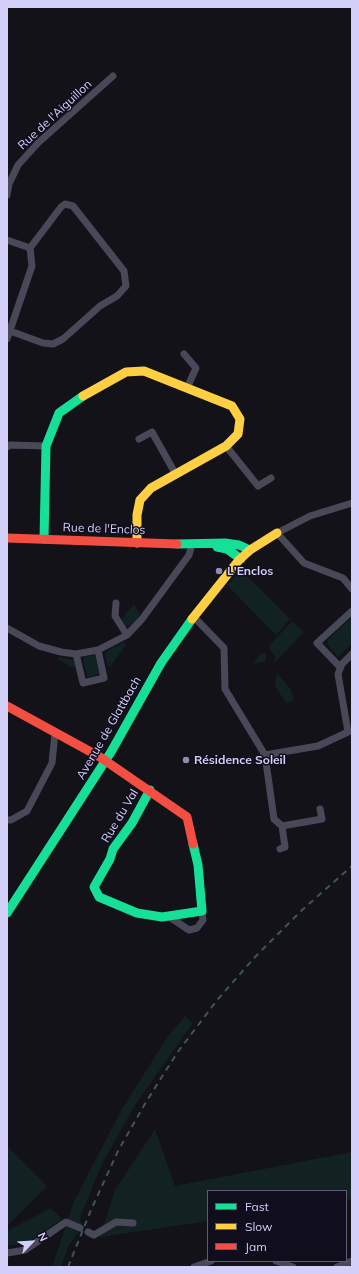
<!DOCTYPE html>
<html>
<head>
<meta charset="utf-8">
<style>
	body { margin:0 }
	#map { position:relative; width:359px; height:1274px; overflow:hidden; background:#121218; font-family:Mulish,sans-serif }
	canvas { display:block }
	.frame { position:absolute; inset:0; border:8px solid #d2cff9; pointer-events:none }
	.legend { position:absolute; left:207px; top:1190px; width:140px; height:72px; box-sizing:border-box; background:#100e1c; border:1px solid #5e5b74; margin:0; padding:5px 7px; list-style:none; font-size:12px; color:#d2cff9 }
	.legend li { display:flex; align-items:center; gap:8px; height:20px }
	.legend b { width:20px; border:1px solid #5e5b74 }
	.north { position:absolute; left:12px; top:1222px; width:40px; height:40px; -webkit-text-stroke:3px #100e1c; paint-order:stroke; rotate:65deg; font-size:11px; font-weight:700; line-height:16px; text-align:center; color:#d2cff9 }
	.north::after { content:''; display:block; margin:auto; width:14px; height:18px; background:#d2cff9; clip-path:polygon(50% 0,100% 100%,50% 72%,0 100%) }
</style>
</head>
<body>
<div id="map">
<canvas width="359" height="1274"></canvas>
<div class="frame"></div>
<ul class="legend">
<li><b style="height:5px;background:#16e098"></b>Fast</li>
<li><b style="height:5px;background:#ffcf43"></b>Slow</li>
<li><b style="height:5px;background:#f24e42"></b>Jam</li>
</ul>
<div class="north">N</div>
</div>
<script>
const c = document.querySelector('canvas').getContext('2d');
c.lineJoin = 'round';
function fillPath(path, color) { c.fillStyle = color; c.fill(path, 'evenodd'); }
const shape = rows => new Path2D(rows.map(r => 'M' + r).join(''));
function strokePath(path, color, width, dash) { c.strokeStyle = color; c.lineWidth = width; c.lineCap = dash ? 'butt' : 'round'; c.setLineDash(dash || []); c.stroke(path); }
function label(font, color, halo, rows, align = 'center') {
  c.font = font + ' Mulish,sans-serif'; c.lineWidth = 3; c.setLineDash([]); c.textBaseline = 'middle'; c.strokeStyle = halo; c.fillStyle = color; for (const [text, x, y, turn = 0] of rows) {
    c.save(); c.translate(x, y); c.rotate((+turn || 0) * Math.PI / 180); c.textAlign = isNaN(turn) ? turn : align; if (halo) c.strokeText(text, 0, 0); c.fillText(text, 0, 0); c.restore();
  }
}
fillPath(shape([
	[241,570,290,619,276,635,227,585],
	[134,604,140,615,131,626,126,626,123,621,123,617],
	[352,617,352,643,338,657,327,644,328,639],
	[292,621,304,632,274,663,273,662,276,657,270,650,270,645],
	[124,642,126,645,110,667,108,667,105,654,107,651],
	[265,653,267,656,265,659,266,662,253,663,261,654],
	[94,655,96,657,100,673,89,677,87,676,83,659,84,657],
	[58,657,74,660,75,667,73,668,57,659],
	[277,673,291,690,294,701,286,703,275,686],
	[185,1016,193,1023,135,1105,102,1164,81,1215,80,1221,82,1224,78,1225,68,1220,74,1201,122,1109,168,1036],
	[155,1129,175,1186,352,1152,352,1199,346,1200,346,1191,208,1191,208,1221,100,1237,115,1190],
	[7,1146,47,1186,7,1226],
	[51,1208,62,1219,28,1242,7,1246,7,1231],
	[66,1226,79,1232,68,1246,61,1267,52,1267]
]), '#122222');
strokePath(shape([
	[7,195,9,184,18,165,38,143,113,76],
	[7,240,30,248,32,266,7,339],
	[10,331,43,343,53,344,63,339,100,306,117,296,126,286,124,271,73,206,65,204,61,207,30,248],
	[184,354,196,368,187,388],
	[139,439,152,432,175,473],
	[226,446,258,486,271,478],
	[7,447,10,445,46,446],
	[352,503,310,516,277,533,304,563,343,578,352,589],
	[116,603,115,616,127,635],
	[194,617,224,648,225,689,265,755,318,746,348,732,338,674,342,664,352,654],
	[7,628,39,646,61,652,76,654,98,650,127,635,142,619,189,555,192,544],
	[76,654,83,683,104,678,98,650],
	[340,667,317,643,352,611],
	[265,755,274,819,282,826,322,819,320,809],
	[7,820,11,820,27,811,52,763,55,733],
	[280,849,285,847,282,826],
	[168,916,189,930,197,928,203,920,202,911],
	[88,1232,94,1235,116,1222,133,1223],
	[7,1253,25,1250,66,1222,80,1228],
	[276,1261,293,1267],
	[194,1267,211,1261],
	[337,1267,352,1261]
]), '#484858', 7);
strokePath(shape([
	[44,539,46,446,59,413,83,396],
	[177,544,225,543,239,545,250,550],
	[217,547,227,549,241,559],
	[150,790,132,823,113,849,110,859,94,887,99,897,137,913,162,917,202,911,198,865,193,844],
	[7,913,111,752,161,663,192,619]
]), '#16e098', 9);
strokePath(shape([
	[83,396,126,372,144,371,232,406,240,419,238,434,226,446,151,488,140,500,137,515,137,543],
	[192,619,239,560,250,550,277,533]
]), '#ffcf43', 9);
strokePath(shape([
	[7,538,177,544],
	[7,706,100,757,187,817,193,844]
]), '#f24e42', 9);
strokePath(shape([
	[68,1267,91,1210,118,1151,146,1102,177,1053,218,999,256,956,301,911,352,866]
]), '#42535e', 2, [6, 5]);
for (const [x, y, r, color] of [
	[219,571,4,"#8f8daa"],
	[186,760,4,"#8f8daa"]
]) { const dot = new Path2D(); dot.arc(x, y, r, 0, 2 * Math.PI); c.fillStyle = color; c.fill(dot); strokePath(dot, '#100e1c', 1.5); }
label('12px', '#d2cff9', '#100e1c', [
	["Rue de l'Aiguillon",55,115,-43],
	["Rue de l'Enclos",104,529,2],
	["Avenue de Glattbach",109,728,-60],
	["Rue du Val",120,816,-59]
]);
label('bold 12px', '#d2cff9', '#100e1c', [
	["L'Enclos",227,571],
	["Résidence Soleil",194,760]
], 'left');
</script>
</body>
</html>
